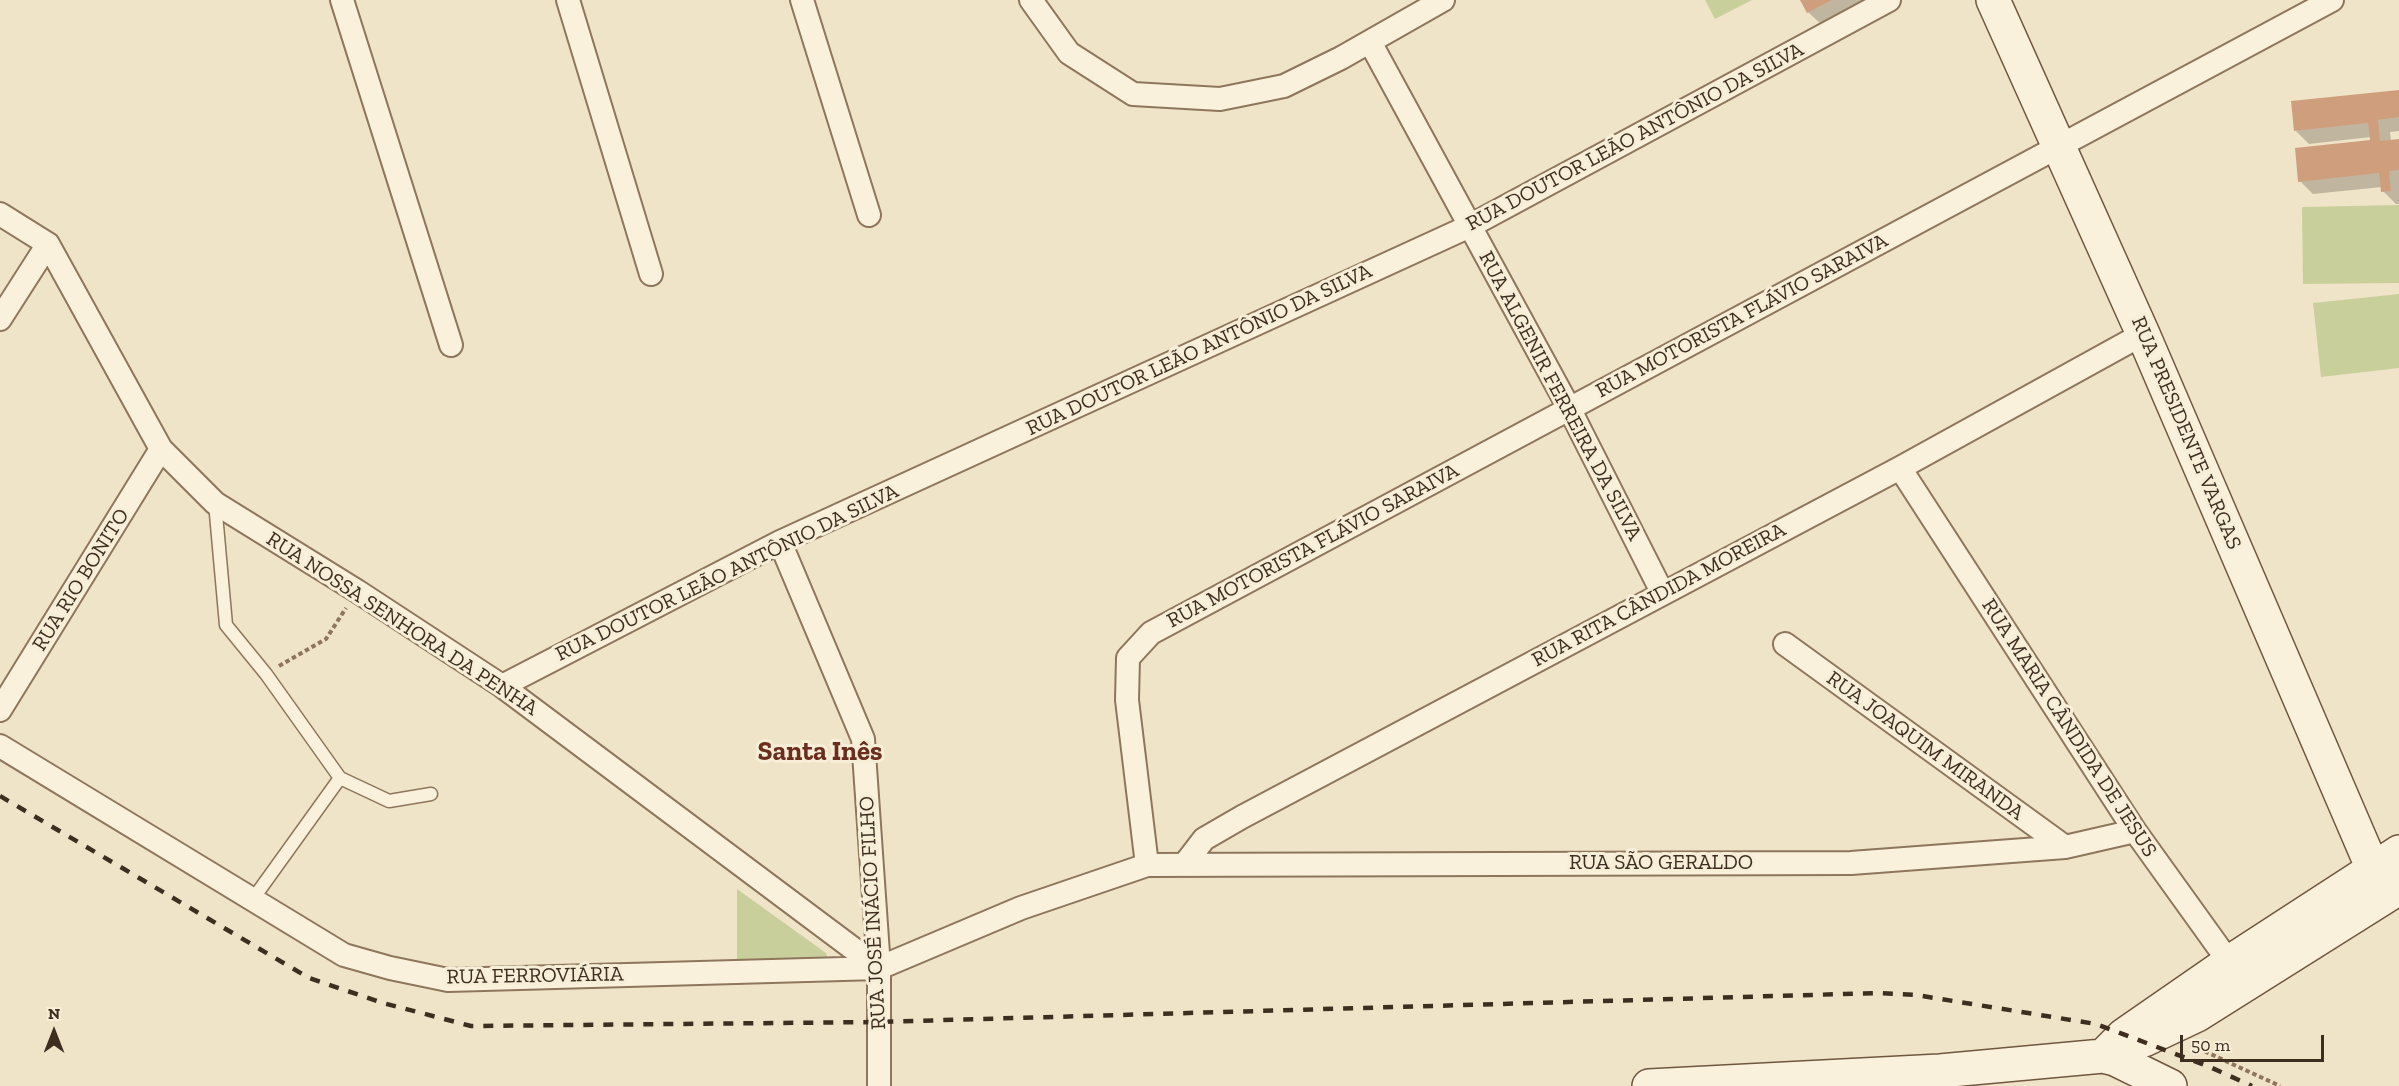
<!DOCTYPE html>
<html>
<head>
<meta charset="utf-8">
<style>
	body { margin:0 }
	#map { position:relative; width:2399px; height:1086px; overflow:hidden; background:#f0e4c8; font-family:"Zilla Slab",serif }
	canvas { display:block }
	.north { position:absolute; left:24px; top:1002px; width:60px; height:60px; -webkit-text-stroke:4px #f7eed8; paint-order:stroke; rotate:0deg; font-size:16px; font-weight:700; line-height:24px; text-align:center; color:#3d2e20 }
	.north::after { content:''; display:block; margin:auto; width:21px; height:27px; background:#3d2e20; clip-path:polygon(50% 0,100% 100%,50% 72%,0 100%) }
	.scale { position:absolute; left:2180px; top:1035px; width:144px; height:27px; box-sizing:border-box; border:3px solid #3d2e20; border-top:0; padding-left:8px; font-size:18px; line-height:21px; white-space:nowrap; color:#3d2e20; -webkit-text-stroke:4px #f7eed8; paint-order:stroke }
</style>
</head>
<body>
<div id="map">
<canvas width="2399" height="1086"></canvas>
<div class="north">N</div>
<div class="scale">50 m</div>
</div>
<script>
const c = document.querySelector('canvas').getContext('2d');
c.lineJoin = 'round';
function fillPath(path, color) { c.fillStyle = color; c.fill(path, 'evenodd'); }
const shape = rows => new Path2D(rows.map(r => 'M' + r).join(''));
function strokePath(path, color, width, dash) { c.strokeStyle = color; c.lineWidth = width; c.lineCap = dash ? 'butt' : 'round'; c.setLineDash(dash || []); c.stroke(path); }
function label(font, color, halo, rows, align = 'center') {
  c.font = font + ' "Zilla Slab",serif'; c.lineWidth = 6; c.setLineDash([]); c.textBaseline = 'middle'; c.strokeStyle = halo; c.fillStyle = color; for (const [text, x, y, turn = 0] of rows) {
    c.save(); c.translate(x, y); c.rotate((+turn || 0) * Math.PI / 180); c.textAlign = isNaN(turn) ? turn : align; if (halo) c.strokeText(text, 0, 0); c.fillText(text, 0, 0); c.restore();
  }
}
fillPath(shape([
	[1705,0,1752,0,1715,19],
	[2399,205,2399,283,2303,284,2302,207],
	[2399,294,2399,368,2321,377,2313,303],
	[737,889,826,953,828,960,737,963]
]), '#c9cf9b');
fillPath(shape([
	[1802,0,1871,0,1822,25,1808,12],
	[2399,91,2399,131,2390,132,2391,141,2399,140,2399,204,2396,204,2383,191,2382,187,2313,194,2300,181,2372,141,2371,137,2309,144,2296,131]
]), '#0003');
fillPath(shape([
	[1800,0,1832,0,1807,13],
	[2399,90,2399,117,2378,120,2380,141,2399,139,2399,170,2389,171,2391,191,2381,192,2379,173,2298,182,2295,148,2370,140,2368,123,2294,131,2291,101]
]), '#cf9f7d');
const lane = shape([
	[215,503,226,625,266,674,340,778,253,899],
	[340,778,389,801,431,794]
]);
const street = shape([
	[342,0,451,345],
	[568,0,651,274],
	[802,0,869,215],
	[1031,0,1069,53,1133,94,1220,99,1284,86,1341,58,1443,0],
	[1370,42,1569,408,1662,592],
	[0,214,48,244,161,449,215,503,357,591,502,686,879,968],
	[0,319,48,244],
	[1900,468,2135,831,2237,973],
	[780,542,863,739,879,968,879,1086],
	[1785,644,2065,847],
	[502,686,780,542,1470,226,1889,0],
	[0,710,161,449],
	[0,746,344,955,390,968,448,980,879,968,1021,908,1147,865,1851,863,2065,847,2135,831],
	[1147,865,1127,700,1128,658,1151,633,2332,0],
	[1184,865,1204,839,1242,817,1900,468,2143,334]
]);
const secondary = shape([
	[1993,0,2143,334,2373,869],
	[2144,1040,2197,1015,2399,888],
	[2103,1056,2124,1035,2228,963,2399,852],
	[1649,1086,1940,1071,2103,1056,2115,1059,2170,1086]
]);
strokePath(lane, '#8d765c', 15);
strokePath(street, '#8d765c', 26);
strokePath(secondary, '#6f573f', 36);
strokePath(shape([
	[279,666,326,639,346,608],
	[2191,1045,2280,1086]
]), '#8d765c', 4, [4.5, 3]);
strokePath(lane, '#faf1dc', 12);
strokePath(street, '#faf1dc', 22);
strokePath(secondary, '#faf1dc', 33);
strokePath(shape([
	[0,796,309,978,383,1003,471,1026,878,1022,1879,993,1916,995,2096,1024,2210,1067,2252,1086]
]), '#3d2e20', 4.5, [10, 10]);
label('21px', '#3d2e20', '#f7eed8', [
	["RUA DOUTOR LEÃO ANTÔNIO DA SILVA",1635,137,-28],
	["RUA MOTORISTA FLÁVIO SARAIVA",1742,316,-28],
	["RUA DOUTOR LEÃO ANTÔNIO DA SILVA",1199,350,-25],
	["RUA ALGENIR FERREIRA DA SILVA",1560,396,62],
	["RUA PRESIDENTE VARGAS",2186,433,67],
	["RUA MOTORISTA FLÁVIO SARAIVA",1313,546,-28],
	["RUA DOUTOR LEÃO ANTÔNIO DA SILVA",727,573,-26],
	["RUA RIO BONITO",81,580,-58],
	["RUA RITA CÂNDIDA MOREIRA",1659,595,-28],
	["RUA NOSSA SENHORA DA PENHA",402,624,33],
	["RUA MARIA CÂNDIDA DE JESUS",2069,728,57],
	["RUA JOAQUIM MIRANDA",1925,746,36],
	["RUA SÃO GERALDO",1661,863],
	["RUA JOSÉ INÁCIO FILHO",873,913,-93],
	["RUA FERROVIÁRIA",535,976,-1]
]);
label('bold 27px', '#6b2e1e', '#f7eed8', [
	["Santa Inês",820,752]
]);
</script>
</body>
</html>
